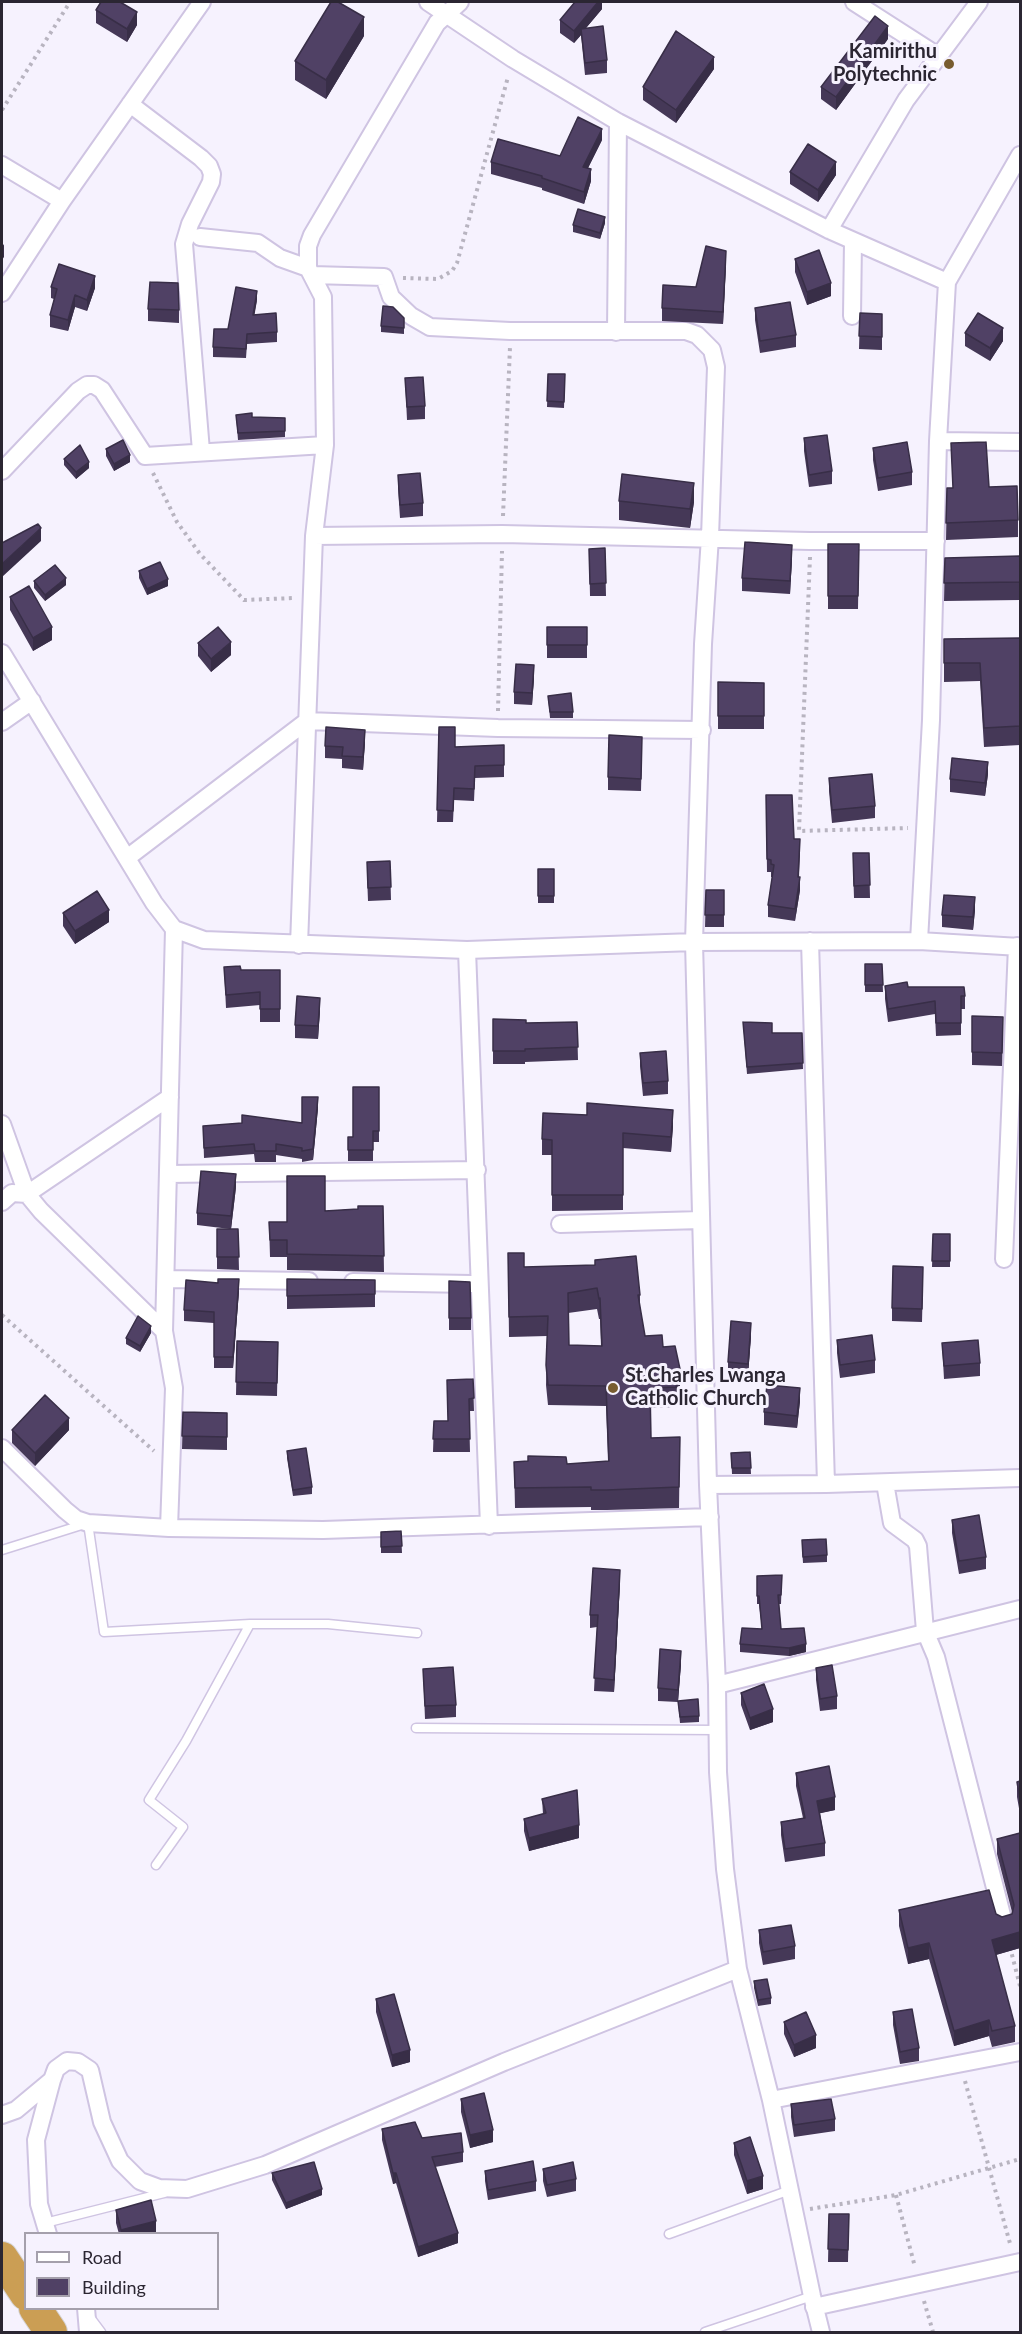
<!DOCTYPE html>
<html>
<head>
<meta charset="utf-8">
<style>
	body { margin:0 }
	#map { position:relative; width:1022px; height:2334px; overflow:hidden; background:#f6f2fe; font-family:Lato,sans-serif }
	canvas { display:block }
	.frame { position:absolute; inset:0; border:3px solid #2b2632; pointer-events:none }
	.legend { position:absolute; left:24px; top:2232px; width:195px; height:78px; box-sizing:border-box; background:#f6f2fe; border:2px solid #a5a0ac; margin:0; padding:8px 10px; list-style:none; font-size:18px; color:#2b2632 }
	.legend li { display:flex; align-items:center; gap:12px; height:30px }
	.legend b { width:30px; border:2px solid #a5a0ac }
</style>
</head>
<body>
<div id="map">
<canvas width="1022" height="2334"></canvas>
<div class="frame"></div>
<ul class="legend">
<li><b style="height:8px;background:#fff"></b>Road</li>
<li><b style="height:16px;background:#504165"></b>Building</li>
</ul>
</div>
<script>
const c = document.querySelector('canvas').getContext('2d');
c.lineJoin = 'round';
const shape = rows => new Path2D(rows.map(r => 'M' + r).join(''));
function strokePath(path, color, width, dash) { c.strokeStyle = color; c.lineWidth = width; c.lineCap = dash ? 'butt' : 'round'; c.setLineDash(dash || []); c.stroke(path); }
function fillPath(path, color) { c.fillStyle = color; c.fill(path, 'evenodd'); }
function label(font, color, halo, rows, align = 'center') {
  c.font = font + ' Lato,sans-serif'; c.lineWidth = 6; c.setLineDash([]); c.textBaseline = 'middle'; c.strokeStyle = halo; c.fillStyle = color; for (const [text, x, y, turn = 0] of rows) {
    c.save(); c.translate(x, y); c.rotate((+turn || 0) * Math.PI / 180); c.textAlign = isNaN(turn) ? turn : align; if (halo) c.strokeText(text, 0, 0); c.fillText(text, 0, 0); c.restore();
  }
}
const lane = shape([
	[2,1550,88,1523,104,1632,250,1624],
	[416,1728,717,1730],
	[156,1865,183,1827,149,1800,186,1741,250,1624,328,1624,417,1633],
	[45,2223,164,2193],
	[669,2234,790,2190],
	[89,2316,101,2332],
	[705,2332,812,2296]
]);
const street = shape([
	[428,2,513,59,618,122,829,230,947,282],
	[854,2,938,56],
	[130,104,201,158,209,166,212,174,211,182,190,224,184,244,201,451],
	[2,165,62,201],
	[829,230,906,100,979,2],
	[200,237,258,243,280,258,308,268],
	[312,275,384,277,391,297,411,316,430,327,510,331,686,331,697,335,712,350,716,367,710,537,703,644,694,942,708,1485,717,1685,718,1772,725,1869,738,1969,771,2100,812,2296,821,2332],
	[2,293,62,201,202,2],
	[852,316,853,241],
	[616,332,618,122],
	[938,441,1020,442],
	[2,471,78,391,87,385,94,385,102,390,145,456,325,445],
	[314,536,502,534,810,541,936,541],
	[2,653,154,903,174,929,204,940,467,950,694,942,919,941,1020,947],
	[2,722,32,701],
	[127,858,307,721,498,728,702,730],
	[810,941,826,1484],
	[919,941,931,720,938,441,947,282,1020,155],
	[299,945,314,536,325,445,323,297,308,268,308,246,312,235,437,23,460,2],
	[467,950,489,1526],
	[2,1124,27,1194,41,1211,164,1331],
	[169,1174,477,1170],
	[2,1202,12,1193,27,1194,170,1097],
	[560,1224,701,1220],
	[1004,1259,1017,946],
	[166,1279,309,1281],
	[353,1282,471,1284],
	[2,1448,65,1510,76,1519,88,1523,169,1528,323,1530,710,1517],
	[885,1483,892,1523,915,1540,918,1546,925,1631,936,1657,1004,1923],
	[708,1485,826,1484,1020,1478],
	[169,1528,174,1388,164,1331,174,929],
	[717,1685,1020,1609],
	[771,2100,1020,2052],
	[2,2115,16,2110,52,2080,56,2069,67,2061,78,2062,90,2070,102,2122,120,2161,140,2181,159,2188,187,2189,265,2165,504,2062,738,1969],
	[48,2234,39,2204,36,2140,52,2080],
	[814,2307,1020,2262],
	[86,2308,88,2332]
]);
const highway = shape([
	[2,2258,26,2294],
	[35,2308,51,2332]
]);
strokePath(lane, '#cfc4e2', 11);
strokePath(street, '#cfc4e2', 20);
strokePath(highway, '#d5d4d6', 34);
strokePath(shape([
	[2,110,70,2],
	[403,278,438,279,452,271,457,263,508,77],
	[153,473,177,522,200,554,244,600,294,598],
	[503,516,510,347],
	[810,557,799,831,908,828],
	[498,711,502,551],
	[2,1315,154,1451],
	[1010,1947,1020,1986],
	[965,2081,1011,2247],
	[896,2195,915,2267],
	[810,2209,896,2195,1020,2159],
	[924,2301,933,2332]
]), '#b8b4c0', 4, [3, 4.5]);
strokePath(lane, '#fff', 8);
strokePath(street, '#fff', 16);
strokePath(highway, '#cb9e54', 32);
fillPath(shape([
	[602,2,602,9,586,28,607,60,607,73,585,75,581,35,574,43,560,33,560,20],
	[96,10,137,25,127,42,96,23],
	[364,36,326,99,295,80,295,61],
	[888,39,836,110,821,99,821,87],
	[714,69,676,123,643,100,643,87],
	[602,140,588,168,591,181,584,204,542,190,542,188,491,174,491,162,560,156],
	[790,172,836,175,818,202,790,184],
	[605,223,600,239,573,232,573,225],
	[795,259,831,296,807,305,795,272],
	[726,264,723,324,662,321,662,308,696,287],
	[51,287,95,288,87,311,75,307,68,331,50,327,50,315,54,299,51,298],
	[257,300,254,315,277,332,277,342,247,344,246,358,213,357,213,347,228,329],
	[755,308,796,335,796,347,760,353,755,320],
	[148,309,179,310,179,323,148,321],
	[860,313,882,314,882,350,859,349],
	[404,324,404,334,381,332,381,326],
	[965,333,1003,341,990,361,965,346],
	[548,374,565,374,564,408,547,407],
	[405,378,425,406,425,419,407,420],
	[236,415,252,417,285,418,285,437,238,440],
	[804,438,832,471,832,484,809,487,804,451],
	[951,443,1018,520,1018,537,946,540,947,488,953,488],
	[873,448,912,472,912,485,878,491,873,460],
	[106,449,130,462,114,471,106,456],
	[64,459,89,468,76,479,64,465],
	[398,475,423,503,423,516,400,518,398,488],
	[619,501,694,502,690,528,619,520],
	[828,544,859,544,858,609,828,609],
	[605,548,606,596,590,596,589,549],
	[1020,556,1020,600,944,601,945,558],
	[792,558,790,594,742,591,742,578],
	[139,571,168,586,147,595,139,578],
	[34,581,66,585,45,601,34,588],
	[10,597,52,640,33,651,10,610],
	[547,627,587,627,587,658,547,658],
	[1020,638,1020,745,984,747,980,681,944,682,944,639],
	[198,643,231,655,211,672,198,656],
	[534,678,532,705,514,704,514,692],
	[718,682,764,683,764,729,718,729],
	[548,696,573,712,573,718,550,718],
	[439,727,455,747,504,745,504,777,475,778,474,801,454,800,453,822,437,822],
	[365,742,363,770,342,768,342,759,325,758,325,746],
	[642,749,641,791,608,790,608,777],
	[988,774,985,796,950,792,950,779],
	[829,778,875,806,875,818,832,823,829,791],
	[766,795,800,852,799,877,800,890,795,921,768,917,768,905,772,877,771,877,771,872,767,872],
	[869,853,870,898,854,898,853,866],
	[390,861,391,900,368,901,367,875],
	[538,869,554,869,554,903,538,903],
	[706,890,724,890,724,927,705,927],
	[975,910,973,930,942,927,942,915],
	[63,913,109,922,75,944,63,926],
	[865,964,882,964,883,992,865,992],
	[224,967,241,970,280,970,280,1022,260,1022,260,1005,226,1008],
	[885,986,908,987,965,996,965,1009,961,1009,961,1035,936,1036,935,1014,888,1022,885,999],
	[320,1010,318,1039,295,1038,295,1025],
	[972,1016,1003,1030,1002,1066,972,1065],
	[493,1019,526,1023,577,1022,578,1060,525,1062,525,1064,493,1064],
	[743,1022,772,1033,802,1033,803,1069,747,1074],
	[640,1053,668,1081,668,1094,643,1096,640,1066],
	[379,1087,379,1142,373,1142,373,1161,348,1161,348,1137,353,1137],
	[318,1108,313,1160,302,1162,302,1159,276,1155,276,1162,255,1162,254,1154,204,1158,203,1126,302,1123],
	[673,1126,671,1152,623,1148,623,1210,552,1211,552,1155,542,1155,542,1139],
	[236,1187,231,1229,238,1229,239,1270,217,1269,217,1229,230,1229,197,1225,197,1213],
	[383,1206,384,1272,287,1270,287,1257,270,1257,269,1222,287,1222,325,1211,358,1209],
	[933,1234,950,1234,950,1267,932,1267],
	[508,1253,524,1267,640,1295,640,1307,645,1336,663,1347,680,1390,676,1407,650,1408,651,1438,680,1437,679,1508,607,1510,591,1510,591,1507,515,1508,514,1462,567,1464,608,1461,606,1406,548,1405,546,1385,547,1336,509,1337],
	[597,1309,599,1319,600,1319,601,1346,569,1345,568,1313],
	[287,1279,375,1280,375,1307,287,1309],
	[923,1280,922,1322,892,1321,892,1308],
	[449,1281,471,1318,471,1330,449,1330],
	[239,1291,233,1368,214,1368,214,1323,184,1321,184,1310],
	[151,1333,140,1352,126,1344,126,1338],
	[751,1336,748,1376,728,1375,728,1362],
	[837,1340,875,1360,875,1373,840,1378,837,1353],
	[237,1341,278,1342,277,1396,236,1395],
	[942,1343,980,1363,980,1376,944,1379],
	[473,1379,474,1411,469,1411,470,1452,433,1452,434,1421,448,1421],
	[800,1401,797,1428,764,1425,764,1412],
	[183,1412,227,1413,227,1450,182,1449],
	[12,1430,69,1430,35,1466,12,1443],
	[287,1451,312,1487,312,1494,293,1496,287,1458],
	[750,1452,751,1474,732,1474,731,1453],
	[952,1520,986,1557,986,1569,959,1574,952,1533],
	[401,1531,402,1553,381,1553,381,1532],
	[802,1547,827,1555,827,1562,803,1563],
	[782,1575,781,1604,779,1604,781,1629,806,1652,789,1656,740,1652,740,1644,762,1629,759,1604,757,1604,757,1576],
	[620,1583,614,1692,594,1691,597,1627,590,1628,590,1615],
	[681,1664,678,1701,699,1716,699,1722,680,1723,678,1702,658,1701,658,1688],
	[816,1668,837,1696,837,1709,820,1711,816,1680],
	[423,1669,456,1705,456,1717,425,1719],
	[741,1693,773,1722,750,1730,741,1705],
	[796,1773,835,1810,820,1813,825,1843,825,1856,785,1862,781,1835,781,1822,803,1818,796,1786],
	[1020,1781,1020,1814,1017,1797,1017,1782],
	[542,1799,579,1838,529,1851,524,1831,524,1819,543,1814],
	[1020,1833,1020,1948,996,1955,1015,2026,1015,2042,992,2047,989,2036,954,2046,929,1959,908,1964,899,1926,899,1910,996,1914,1002,1917,1012,1914,1012,1912,997,1854,997,1839],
	[759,1930,795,1946,795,1959,763,1965,759,1943],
	[754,1981,771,1998,771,2004,758,2006,754,1988],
	[376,1999,410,2062,392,2067,376,2012],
	[893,2012,919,2048,919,2061,900,2064,893,2025],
	[784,2022,816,2048,794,2057,784,2034],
	[461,2099,493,2142,470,2148,461,2112],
	[791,2104,835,2119,835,2131,794,2137,791,2117],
	[382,2129,422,2138,463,2152,463,2162,435,2167,458,2243,418,2257,396,2183,393,2184,382,2140],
	[734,2143,763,2189,747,2194,734,2155],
	[543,2169,576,2179,576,2191,547,2197,543,2181],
	[485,2171,536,2181,536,2191,488,2200,485,2181],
	[272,2173,322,2195,286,2209,272,2180],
	[116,2210,156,2233,119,2234,116,2223],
	[829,2214,849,2214,848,2262,828,2262]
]), '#453857');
fillPath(shape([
	[598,2,602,2,602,9,581,34,581,29,581,35,574,43,574,31],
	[137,12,137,25,127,42,127,29],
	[364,17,364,36,326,99,326,80],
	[888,26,888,39,836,110,836,97],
	[714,57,714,69,676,123,676,110],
	[602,129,602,140,583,178,583,167],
	[836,162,836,175,818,202,818,190],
	[591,169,591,181,584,204,584,192],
	[605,217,605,223,600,239,600,233],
	[4,244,4,257,2,260,2,247],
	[726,251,726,264,723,324,723,312],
	[95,276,95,288,87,311,87,300],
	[831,283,831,296,807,305,807,292],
	[257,291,257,300,253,324,253,315],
	[75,295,75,307,68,331,68,320],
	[1003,328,1003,341,990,361,990,348],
	[130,455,130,462,114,471,114,464],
	[89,462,89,468,76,479,76,472],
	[694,483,694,502,690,528,690,509],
	[41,528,41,541,2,577,2,564],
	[792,545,792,558,790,594,790,581],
	[66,578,66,585,45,601,45,595],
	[168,579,168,586,147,595,147,589],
	[52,627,52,640,33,651,33,638],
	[231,642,231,655,211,672,211,659],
	[534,665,534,678,532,705,532,693],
	[365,730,365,742,363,770,363,757],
	[988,762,988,774,985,796,985,783],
	[800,839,798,889,800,877,800,890,795,921],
	[975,897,975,910,973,930,973,917],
	[109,910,109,922,75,944,75,931],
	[320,998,320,1010,318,1039,318,1026],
	[318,1097,318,1108,313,1160,313,1149],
	[673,1110,673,1126,671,1152,671,1137],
	[3,1172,3,1187,2,1188,2,1173],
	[236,1174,236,1187,231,1229,231,1216],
	[239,1279,239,1291,233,1368,233,1357],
	[751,1323,751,1336,748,1376,748,1364],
	[151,1326,151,1333,140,1352,140,1346],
	[680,1369,680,1390,676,1407,676,1387],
	[800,1388,800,1401,797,1428,797,1416],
	[69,1418,69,1430,35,1466,35,1453],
	[620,1570,620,1583,614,1692,614,1680],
	[806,1644,806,1652,789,1656,789,1648],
	[681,1651,681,1664,678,1702,678,1690],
	[773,1709,773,1722,750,1730,750,1718],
	[835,1797,835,1810,817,1814,817,1801],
	[579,1825,579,1838,529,1851,529,1838],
	[1020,1932,1020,1948,992,1956,992,1940],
	[929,1943,929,1959,908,1964,908,1948],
	[989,2020,989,2036,954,2046,954,2031],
	[816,2035,816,2048,794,2057,794,2045],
	[410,2050,410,2062,392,2067,392,2055],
	[493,2130,493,2142,470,2148,470,2135],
	[393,2173,396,2173,396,2183,393,2184],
	[763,2176,763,2189,747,2194,747,2181],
	[322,2189,322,2195,286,2209,286,2203],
	[156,2221,156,2233,121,2234,121,2230],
	[458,2233,458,2243,418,2257,418,2247]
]), '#382e47');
const building = shape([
	[101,2,120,2,137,12,127,29,96,10,101,2],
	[331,2,338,2,364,17,326,80,295,61,331,2],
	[575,2,598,2,574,31,560,20,575,2],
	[875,16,888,26,836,97,821,87,875,16],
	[603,26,607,60,585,63,581,29,603,26],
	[676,31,714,57,676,110,643,87,676,31],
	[578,117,602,129,583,167,591,169,584,192,542,178,542,176,491,162,498,139,560,156,578,117],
	[808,144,836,162,818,190,790,172,808,144],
	[578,209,605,217,600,233,573,225,578,209],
	[706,246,726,251,723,312,662,308,663,285,696,287,706,246],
	[819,250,831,283,807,292,795,259,819,250],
	[59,264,95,276,87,300,75,295,68,320,50,315,57,289,51,287,59,264],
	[150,282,178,283,179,310,148,309,150,282],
	[236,287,257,291,253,315,276,313,277,332,247,334,246,349,213,347,214,329,228,329,236,287],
	[790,302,796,335,760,341,755,308,790,302],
	[383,306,393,307,404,318,404,328,381,326,383,306],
	[860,313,882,314,882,337,859,336,860,313],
	[978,313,1003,328,990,348,965,333,978,313],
	[548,374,565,374,564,402,547,401,548,374],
	[423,377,425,406,407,407,405,378,423,377],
	[252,413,252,417,285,418,285,431,238,433,236,415,252,413],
	[827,435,832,471,809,475,804,438,827,435],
	[123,440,130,455,114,464,106,449,123,440],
	[907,442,912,472,878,478,873,448,907,442],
	[986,442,989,487,1017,486,1018,520,946,523,947,488,953,488,951,443,986,442],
	[80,445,89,462,76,472,64,459,80,445],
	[420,473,423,503,400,505,398,475,420,473],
	[622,474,694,483,690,509,619,501,622,474],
	[38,524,41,528,2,564,2,543,38,524],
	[745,542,792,545,790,581,742,578,745,542],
	[828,544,859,544,858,596,828,596,828,544],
	[605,548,606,583,590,584,589,549,605,548],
	[1020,556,1020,582,944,583,945,558,1020,556],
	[160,562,168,579,147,589,139,571,160,562],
	[55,565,66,578,45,595,34,581,55,565],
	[29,586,52,627,33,638,10,597,29,586],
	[218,627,231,642,211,659,198,643,218,627],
	[547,627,587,627,587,645,547,645,547,627],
	[1020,638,1020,726,984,728,980,663,944,663,944,639,1020,638],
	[516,664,534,665,532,693,514,692,516,664],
	[718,682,764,683,764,716,718,716,718,682],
	[571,693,573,712,550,712,548,696,571,693],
	[326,727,365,730,363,757,342,756,343,747,325,746,326,727],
	[439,727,455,727,455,747,504,745,504,765,475,766,474,789,454,788,453,811,437,810,439,727],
	[609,735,642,737,641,779,608,777,609,735],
	[952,758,988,762,985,783,950,779,952,758],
	[872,774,875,806,832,810,829,778,872,774],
	[766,795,792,795,794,839,800,839,798,877,800,877,795,909,768,905,774,865,771,864,771,860,767,859,766,795],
	[853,853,869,853,870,885,854,886,853,853],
	[390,861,391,887,368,888,367,862,390,861],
	[538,869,554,869,554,896,538,896,538,869],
	[706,890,724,890,724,915,705,915,706,890],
	[97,891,109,910,75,931,63,913,97,891],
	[944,895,975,897,973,917,942,915,944,895],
	[865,964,882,964,883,985,865,985,865,964],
	[240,966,241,970,280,970,280,1009,260,1009,260,992,226,995,224,967,240,966],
	[907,982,908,987,964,987,965,996,961,996,961,1023,936,1023,935,1001,888,1009,885,986,907,982],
	[297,996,320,998,318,1026,295,1025,297,996],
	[972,1016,1003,1017,1002,1053,972,1052,972,1016],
	[493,1019,526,1020,526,1023,577,1022,578,1047,525,1049,525,1051,493,1051,493,1019],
	[743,1022,772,1023,772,1033,802,1033,803,1063,747,1067,743,1022],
	[666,1051,668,1081,643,1083,640,1053,666,1051],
	[353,1087,379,1087,379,1131,373,1131,373,1150,348,1150,348,1137,353,1137,353,1087],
	[302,1097,318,1097,313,1149,302,1151,302,1148,276,1144,276,1151,255,1151,254,1144,204,1148,203,1126,242,1123,242,1115,302,1123,302,1097],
	[587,1103,673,1110,671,1137,623,1133,623,1195,552,1195,552,1140,542,1139,543,1113,587,1115,587,1103],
	[201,1171,236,1174,231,1216,197,1213,201,1171],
	[287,1176,325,1176,325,1211,358,1209,358,1206,383,1206,384,1256,287,1254,287,1240,270,1240,269,1222,287,1222,287,1176],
	[217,1229,238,1229,239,1257,217,1257,217,1229],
	[933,1234,950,1234,950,1261,932,1261,933,1234],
	[508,1253,524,1253,524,1267,595,1265,595,1260,636,1256,640,1295,638,1295,645,1336,662,1335,663,1347,675,1346,680,1369,676,1387,650,1388,651,1438,680,1437,679,1487,607,1490,591,1490,591,1487,515,1488,514,1462,528,1461,528,1456,566,1457,567,1464,609,1461,606,1386,548,1385,546,1365,548,1316,509,1317,508,1253],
	[597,1288,599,1299,600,1298,602,1346,569,1345,568,1293,597,1288],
	[893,1266,923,1267,922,1309,892,1308,893,1266],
	[218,1279,239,1279,233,1357,214,1357,214,1312,184,1310,186,1280,218,1283,218,1279],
	[287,1279,375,1280,375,1294,287,1296,287,1279],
	[449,1281,470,1282,471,1318,449,1318,449,1281],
	[138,1316,151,1326,140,1346,126,1338,138,1316],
	[731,1321,751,1323,748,1364,728,1362,731,1321],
	[872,1335,875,1360,840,1365,837,1340,872,1335],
	[978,1340,980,1363,944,1366,942,1343,978,1340],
	[237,1341,278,1342,277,1383,236,1382,237,1341],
	[473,1379,474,1398,469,1399,470,1439,433,1439,434,1421,448,1421,447,1380,473,1379],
	[767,1385,800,1388,797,1416,764,1412,767,1385],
	[45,1395,69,1418,35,1453,12,1430,45,1395],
	[183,1412,227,1413,227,1437,182,1436,183,1412],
	[306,1448,312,1487,293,1490,287,1451,306,1448],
	[750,1452,751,1468,732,1468,731,1453,750,1452],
	[979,1515,986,1557,959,1561,952,1520,979,1515],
	[401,1531,402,1546,381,1547,381,1532,401,1531],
	[826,1539,827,1555,803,1557,802,1540,826,1539],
	[593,1568,620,1570,614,1680,594,1678,598,1615,590,1615,593,1568],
	[782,1575,781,1595,778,1595,781,1629,804,1628,806,1644,789,1648,740,1644,742,1628,762,1629,759,1596,757,1596,757,1576,782,1575],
	[660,1649,681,1651,678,1690,658,1688,660,1649],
	[832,1665,837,1696,820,1699,816,1668,832,1665],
	[453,1667,456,1705,425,1706,423,1669,453,1667],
	[764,1684,773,1709,750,1718,741,1693,764,1684],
	[698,1699,699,1716,680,1717,678,1701,698,1699],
	[829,1766,835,1797,817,1801,825,1843,785,1849,781,1822,805,1818,796,1773,829,1766],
	[1020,1781,1020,1799,1017,1782,1020,1781],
	[577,1790,579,1825,529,1838,524,1819,546,1813,542,1799,577,1790],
	[1020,1833,1020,1932,992,1940,1015,2026,992,2031,989,2020,954,2031,929,1943,908,1948,899,1910,989,1890,996,1914,1002,1917,1012,1914,1014,1905,997,1839,1020,1833],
	[791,1925,795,1946,763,1952,759,1930,791,1925],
	[767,1979,771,1998,758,2000,754,1981,767,1979],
	[394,1994,410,2050,392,2055,376,1999,394,1994],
	[912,2009,919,2048,900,2052,893,2012,912,2009],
	[806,2012,816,2035,794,2045,784,2022,806,2012],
	[484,2093,493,2130,470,2135,461,2099,484,2093],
	[831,2099,835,2119,794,2125,791,2104,831,2099],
	[415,2122,422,2138,461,2133,463,2152,432,2157,458,2233,418,2247,396,2173,393,2173,382,2129,415,2122],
	[750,2137,763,2176,747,2181,734,2143,750,2137],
	[533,2161,536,2181,488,2190,485,2171,533,2161],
	[314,2162,322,2189,286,2203,272,2173,314,2162],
	[573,2162,576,2179,547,2185,543,2169,573,2162],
	[151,2200,156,2221,121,2230,116,2210,151,2200],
	[829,2214,849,2214,848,2250,828,2249,829,2214]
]);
fillPath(building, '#504165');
strokePath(building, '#382e47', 1.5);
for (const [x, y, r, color] of [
	[949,64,6,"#785c2f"],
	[613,1388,6,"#785c2f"]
]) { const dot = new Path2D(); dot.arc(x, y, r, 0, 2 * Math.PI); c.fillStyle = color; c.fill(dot); strokePath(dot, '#f6f2fe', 2); }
label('bold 20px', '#2b2632', '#f6f2fe', [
	["Kamirithu",937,52],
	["Polytechnic",937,75],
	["St.Charles Lwanga",625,1376,"left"],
	["Catholic Church",625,1399,"left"]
], 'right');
</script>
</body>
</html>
